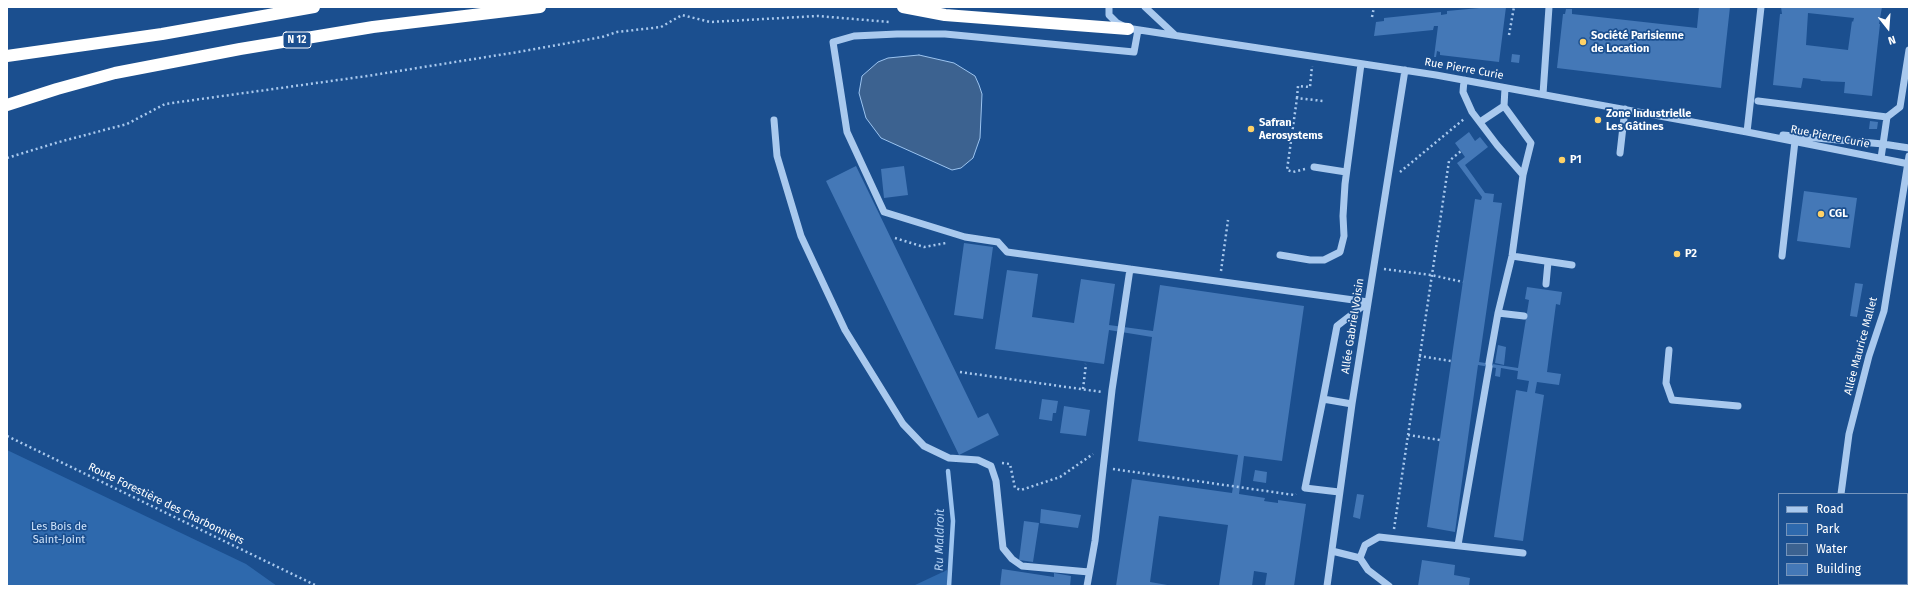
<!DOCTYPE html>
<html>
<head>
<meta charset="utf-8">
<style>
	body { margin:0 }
	#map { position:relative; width:1916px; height:593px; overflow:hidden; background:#1b4f8f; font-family:"Fira Sans",sans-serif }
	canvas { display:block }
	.frame { position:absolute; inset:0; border:8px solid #fff; pointer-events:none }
	.legend { position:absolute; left:1778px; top:493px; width:130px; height:92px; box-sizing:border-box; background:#1b4f8f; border:1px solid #7695bc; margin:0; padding:5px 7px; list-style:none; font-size:12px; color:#fff }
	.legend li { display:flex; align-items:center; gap:8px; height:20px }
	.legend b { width:20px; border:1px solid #7695bc }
	.north { position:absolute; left:1868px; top:8px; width:40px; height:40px; -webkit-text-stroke:3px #1b4f8f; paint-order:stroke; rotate:163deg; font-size:11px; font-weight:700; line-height:16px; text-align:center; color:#fff }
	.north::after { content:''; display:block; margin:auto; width:14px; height:18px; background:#fff; clip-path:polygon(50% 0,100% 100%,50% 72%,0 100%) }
</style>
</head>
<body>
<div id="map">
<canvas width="1916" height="593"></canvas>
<div class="frame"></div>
<ul class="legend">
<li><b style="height:5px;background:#a9c9ee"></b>Road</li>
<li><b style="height:11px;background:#2e69ad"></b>Park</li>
<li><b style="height:11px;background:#3c6290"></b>Water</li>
<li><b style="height:11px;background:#4478b7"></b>Building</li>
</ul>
<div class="north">N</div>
</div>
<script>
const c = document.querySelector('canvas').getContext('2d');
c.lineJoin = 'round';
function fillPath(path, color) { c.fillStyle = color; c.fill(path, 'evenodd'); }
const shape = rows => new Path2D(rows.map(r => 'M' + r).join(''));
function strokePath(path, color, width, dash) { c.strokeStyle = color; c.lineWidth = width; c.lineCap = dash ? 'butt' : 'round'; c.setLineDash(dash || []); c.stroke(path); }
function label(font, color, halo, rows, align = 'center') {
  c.font = font + ' "Fira Sans",sans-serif'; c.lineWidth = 3.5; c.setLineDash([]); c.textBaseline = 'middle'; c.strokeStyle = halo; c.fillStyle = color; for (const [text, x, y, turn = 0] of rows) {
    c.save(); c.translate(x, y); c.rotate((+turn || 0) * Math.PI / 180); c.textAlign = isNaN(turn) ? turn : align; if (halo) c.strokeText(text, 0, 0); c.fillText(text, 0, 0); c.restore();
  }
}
fillPath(shape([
	[7,450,246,564,277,586,7,586],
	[947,570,948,586,913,586]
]), '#2e69ad');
const water = shape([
	[919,55,954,63,975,76,979,85,982,94,980,138,973,158,961,168,952,170,881,138,866,118,859,93,862,76,878,62,888,58,919,55]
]);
fillPath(water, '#3c6290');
strokePath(water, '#9cc4f0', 1);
strokePath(shape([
	[948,471,953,521,949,586]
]), '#9cc4f0', 4.5);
fillPath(shape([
	[1490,7,1506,7,1499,62,1440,55,1440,52,1437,51,1436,57,1434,57,1438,26,1434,26,1433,30,1374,36,1376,22,1384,21,1384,18,1441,12,1441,15,1447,14,1447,11],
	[1699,7,1730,7,1721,88,1557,68,1563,14,1565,14,1566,9,1572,9,1572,14,1697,28],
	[1781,7,1882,7,1879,24,1880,24,1872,96,1844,93,1845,82,1820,81,1821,80,1803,78,1801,88,1773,85,1780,14,1782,14],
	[1808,13,1854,18,1853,22,1852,21,1848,50,1806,45],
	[1512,54,1520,55,1519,63,1511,62],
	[1870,121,1878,122,1877,129,1869,129],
	[1469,132,1475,141,1480,137,1488,147,1465,165,1485,193,1494,194,1493,202,1502,203,1479,362,1518,368,1529,300,1525,299,1527,287,1562,292,1560,305,1556,304,1547,372,1561,374,1559,385,1537,382,1535,393,1544,395,1523,541,1494,537,1516,390,1527,392,1529,381,1517,379,1518,371,1501,368,1500,377,1495,376,1496,368,1478,365,1455,532,1427,527,1475,199,1481,200,1482,197,1457,163,1465,157,1455,143],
	[856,166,978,418,988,413,999,435,959,455,826,181],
	[904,166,908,195,884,198,881,169],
	[1804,191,1857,198,1850,248,1797,241],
	[964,243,993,247,983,319,954,315],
	[1007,270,1038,274,1032,317,1074,323,1081,279,1115,284,1109,325,1153,331,1160,285,1304,306,1282,461,1244,456,1239,494,1265,498,1264,501,1278,503,1278,500,1306,504,1294,586,1265,586,1267,573,1254,571,1252,586,1219,586,1228,525,1159,516,1150,582,1173,586,1116,586,1132,479,1232,493,1238,455,1138,441,1152,337,1109,330,1104,364,995,349],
	[1855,283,1863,284,1857,317,1850,316],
	[1498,345,1506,347,1504,365,1495,363],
	[1042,399,1058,401,1056,413,1053,413,1052,421,1039,419],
	[1064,406,1090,410,1086,436,1060,433],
	[1255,470,1267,472,1266,483,1253,481],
	[1357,494,1364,495,1360,519,1353,517],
	[1041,509,1081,515,1078,528,1040,523],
	[1024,521,1039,523,1033,562,1019,560],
	[1422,560,1455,565,1454,575,1470,578,1469,586,1418,586],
	[1002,569,1054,577,1054,573,1071,576,1070,586,1000,586]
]), '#4478b7');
strokePath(shape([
	[1372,17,1374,7],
	[1509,35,1514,7],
	[1297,98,1298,86,1310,87,1312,66],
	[7,158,59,142,127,124,165,104,367,76,518,52,602,37,617,32,661,27,682,15,710,22,818,16,890,22],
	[1305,169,1293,172,1287,170,1297,98,1323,101],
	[1400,172,1464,119],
	[895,238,924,247,946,243],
	[1384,269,1431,275,1463,282],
	[1221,271,1228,220],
	[1419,356,1451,361],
	[960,372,1102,392],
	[1083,389,1086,364],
	[1408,435,1440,440],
	[7,436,317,586],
	[1002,463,1010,464,1015,488,1021,490,1060,477,1093,454],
	[1113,469,1294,495,1296,494],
	[1394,529,1449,161,1461,151]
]), '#a9c9ee', 2.5, [2, 3]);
strokePath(shape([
	[1109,7,1109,15,1117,23,1123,26],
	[1145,7,1175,35],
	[1133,29,1436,75,1747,132,1909,164],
	[1138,30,1134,52,945,34,897,34,854,36,833,42,847,132,884,212,965,237,998,242,1007,252,1368,302],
	[1464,80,1463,92,1472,112,1497,145,1523,175,1512,256,1498,313,1489,363],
	[1505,88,1504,106,1531,143,1523,175],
	[1543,94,1549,7],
	[1758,101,1887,117],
	[774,120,777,156,801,236,845,330,903,424,924,446,949,458,978,460,991,466,996,481,1003,548,1012,559,1022,566,1089,572],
	[1480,122,1504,106],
	[1747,132,1761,7],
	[1783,135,1883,144,1909,148],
	[1620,153,1625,109],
	[1881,158,1887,117,1900,107,1909,50],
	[1314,167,1346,172],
	[1280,255,1310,260,1324,260,1340,252,1344,236,1343,216,1345,184,1361,64],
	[1512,256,1572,265],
	[1782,256,1795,141],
	[1546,284,1548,262],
	[1498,313,1524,316],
	[1669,350,1666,383,1672,400,1738,406],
	[1323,399,1305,488,1339,492],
	[1352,404,1323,399,1337,326,1368,302],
	[1841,494,1849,434,1869,356,1884,311,1909,156],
	[1458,545,1489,367],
	[1332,551,1360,558,1368,570,1389,586],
	[1360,558,1365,545,1379,537,1523,553],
	[1087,586,1095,541,1112,390,1130,269],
	[1327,586,1352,404,1405,70],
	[1829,586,1829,584]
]), '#a9c9ee', 7);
strokePath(shape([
	[903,7,945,15,1128,29],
	[7,56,162,34,314,7],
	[7,105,57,89,115,73,240,49,373,27,540,7]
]), '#fff', 12);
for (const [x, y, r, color] of [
	[1583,42,4,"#ffd166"],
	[1598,120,4,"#ffd166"],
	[1251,129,4,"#ffd166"],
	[1562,160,4,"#ffd166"],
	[1821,214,4,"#ffd166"],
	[1677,254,4,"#ffd166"]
]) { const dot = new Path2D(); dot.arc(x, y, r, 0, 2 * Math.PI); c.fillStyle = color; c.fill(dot); strokePath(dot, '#1b4f8f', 1.5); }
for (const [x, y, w] of [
	[297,40,28]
]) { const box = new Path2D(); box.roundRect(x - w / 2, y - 8, w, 16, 3); c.fillStyle = '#1b4f8f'; c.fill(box); strokePath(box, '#fff', 1); }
label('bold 10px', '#fff', null, [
	["N 12",297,40]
]);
label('bold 11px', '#fff', '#1b4f8f', [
	["Société Parisienne",1591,36],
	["de Location",1591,49],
	["Zone Industrielle",1606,114],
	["Les Gâtines",1606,127],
	["Safran",1259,123],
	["Aerosystems",1259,136],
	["P1",1570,160],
	["CGL",1829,214],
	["P2",1685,254]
], 'left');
label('11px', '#fff', '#1b4f8f', [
	["Rue Pierre Curie",1464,69,10],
	["Rue Pierre Curie",1830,137,11],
	["Allée Gabriel Voisin",1353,326,-81],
	["Allée Maurice Mallet",1861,346,-75],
	["Route Forestière des Charbonniers",166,504,26]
]);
label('11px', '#cfe3fa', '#1b4f8f', [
	["Les Bois de",59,527],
	["Saint-Joint",59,540]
]);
label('italic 12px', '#b5d3f5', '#1b4f8f', [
	["Ru Maldroit",940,540,-89]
]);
</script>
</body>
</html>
